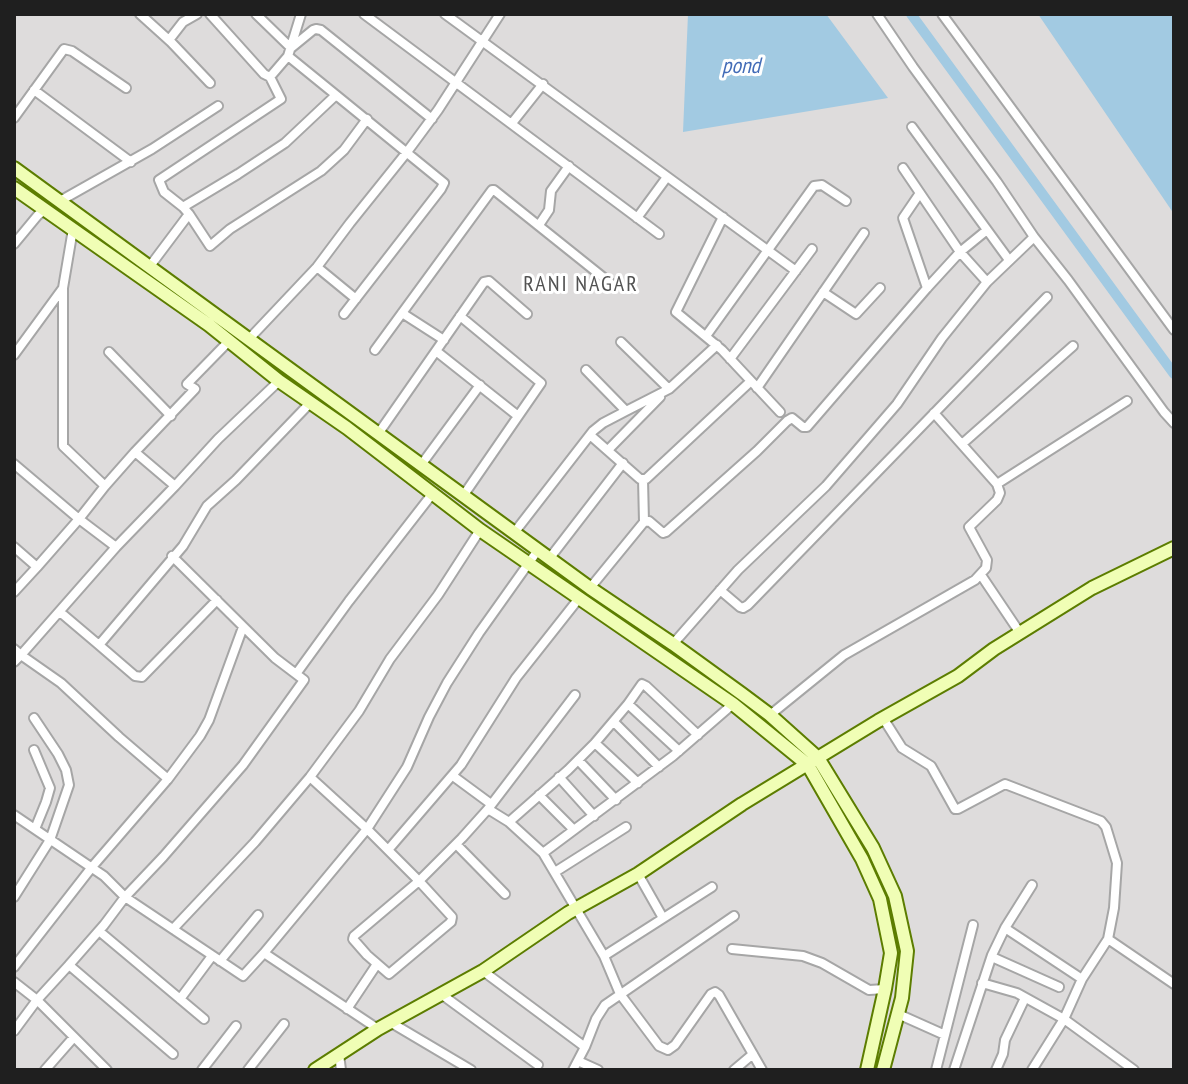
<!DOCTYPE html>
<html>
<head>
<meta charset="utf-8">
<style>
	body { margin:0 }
	#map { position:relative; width:1188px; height:1084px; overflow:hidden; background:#f1efe5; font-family:"PT Sans Narrow",sans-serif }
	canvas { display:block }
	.frame { position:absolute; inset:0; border:16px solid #1f1f1f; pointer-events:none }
</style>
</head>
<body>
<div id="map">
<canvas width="1188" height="1084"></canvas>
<div class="frame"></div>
</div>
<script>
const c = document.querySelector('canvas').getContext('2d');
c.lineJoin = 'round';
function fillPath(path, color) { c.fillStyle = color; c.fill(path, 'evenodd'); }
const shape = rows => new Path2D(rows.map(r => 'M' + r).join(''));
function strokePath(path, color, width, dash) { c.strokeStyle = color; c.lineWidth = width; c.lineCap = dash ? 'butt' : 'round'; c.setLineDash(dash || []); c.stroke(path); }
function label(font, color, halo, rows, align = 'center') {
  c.font = font + ' "PT Sans Narrow",sans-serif'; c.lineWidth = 6; c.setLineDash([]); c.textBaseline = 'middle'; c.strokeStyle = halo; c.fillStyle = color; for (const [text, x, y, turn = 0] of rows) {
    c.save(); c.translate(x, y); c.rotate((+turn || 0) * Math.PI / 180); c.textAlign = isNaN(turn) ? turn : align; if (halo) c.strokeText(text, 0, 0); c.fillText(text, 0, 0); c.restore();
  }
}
fillPath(shape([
	[14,14,1174,14,1174,1070,14,1070]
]), '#dedcdc');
fillPath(shape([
	[688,14,826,14,888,98,683,132],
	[1038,14,1174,14,1174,214]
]), '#a2cae2');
strokePath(shape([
	[911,14,1174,374]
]), '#a2cae2', 10);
const street = shape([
	[140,14,171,42,210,83],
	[210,14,264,74,270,77,288,56],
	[256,14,291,48,313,30,316,29,321,30,432,119],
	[301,14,288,56,336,95],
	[364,14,659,234],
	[445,14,796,271],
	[877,14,913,67,997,182,1034,237],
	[942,14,1174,330],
	[169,40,183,22,197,14],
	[34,90,131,162],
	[14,118,64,49,72,51,126,88],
	[512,123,543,84],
	[912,127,1009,260],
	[903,168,960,252,987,282,1034,237,1068,280,1164,412,1174,423],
	[920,193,903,218,927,288],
	[60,201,152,149,218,106],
	[183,207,164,192,159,180,281,99,270,77],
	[189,214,210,246,230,229,321,171,344,150,367,119],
	[723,217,676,312,722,350,780,412],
	[637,218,667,177],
	[539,225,549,210,551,191,569,166],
	[14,244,38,215,45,210],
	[150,266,189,214,183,207,238,174,285,143,336,95,444,183,441,189,344,314],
	[317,267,356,299],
	[63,288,63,446,105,486,135,452,175,486,218,439,279,381],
	[823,292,856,314,880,288],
	[402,313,444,340],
	[460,316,541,383,463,496],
	[706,336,814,186,822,185,846,201],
	[249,339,317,267,350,223,407,152,438,110,500,14],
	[621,342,669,389],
	[375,350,492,190,494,190,614,286],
	[436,351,518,416],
	[109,352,171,416],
	[14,355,63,288,73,229],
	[730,359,812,249],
	[586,370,626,411],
	[757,388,864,233],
	[378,434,484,282,489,281,527,314],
	[590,435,640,479,646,479,751,381],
	[962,444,1073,346],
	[608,450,660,397],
	[135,452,195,389,187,384,229,341],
	[14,464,79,519,105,486],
	[421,465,480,385],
	[643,479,644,522],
	[997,484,1127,401],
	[514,533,593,431,603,423,626,411,669,389,717,345],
	[14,547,37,567,14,592],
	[549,559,623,463],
	[37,567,79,519,116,547],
	[981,575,1020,633],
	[590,588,644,522,649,521,663,533,666,532,757,451,787,421,792,418,803,427,807,427,927,288,960,252,987,230],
	[720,590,740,607,743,608,748,605,1047,297],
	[60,612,99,645,183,546,207,506,236,480,311,402],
	[673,644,738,570,826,486,897,404,942,338,987,282],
	[99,645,135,676,142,677,217,600],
	[14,649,21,655,14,662],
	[296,674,349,601,433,493],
	[628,704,679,751],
	[770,715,844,655,975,580,986,568,987,560,969,527,997,500,1000,493,997,484,934,413],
	[883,718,902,748,931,766,955,809,958,809,1005,784,1101,821,1106,827,1117,863,1114,908,1108,939,1082,979,1064,1019,1032,1070],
	[614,722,659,767],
	[595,743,638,783],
	[34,750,50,788,46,802,35,829],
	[578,760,616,800],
	[453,776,491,804],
	[310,777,367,829,419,881,452,917,451,922,389,974,367,955,353,939,354,936,419,881,462,838,488,809,575,695],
	[559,777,594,816],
	[168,779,200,736,209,720,243,627],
	[539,795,574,830],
	[488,809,509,822,543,853,604,956,620,994,659,1046,668,1050,675,1045,711,994,715,992,719,995,762,1070],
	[14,815,104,876,125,897,163,857,243,765,304,680,275,658,172,556],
	[509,822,568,770,595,743,628,704,642,684,646,686,698,735],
	[456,844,505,894],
	[388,850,461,765,516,678,580,597],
	[543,853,673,756,733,704],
	[555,872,626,827],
	[638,874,663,918],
	[14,897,50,840,69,785,66,770,58,754,34,718],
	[1005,928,1082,979],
	[173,929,255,842,310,777,359,711,390,659,438,595,480,530],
	[99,931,204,1019],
	[1108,939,1174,984],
	[732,949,803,956,822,963,869,990,885,989],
	[264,953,367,829,407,767,429,717,447,683,479,633,538,550],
	[604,956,712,887],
	[992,957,1059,987],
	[220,961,258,915],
	[69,965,37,1000,107,1070],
	[14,967,92,867,168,779,119,737,61,683,21,655,116,547,175,486],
	[483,971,585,1047],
	[14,982,37,1000,14,1031],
	[982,983,1017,993,1064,1019,1134,1070],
	[441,994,538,1065],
	[180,999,212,956],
	[347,1009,377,964],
	[898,1014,945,1035],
	[390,1022,471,1070],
	[173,1054,69,965,104,925,125,897,243,976,264,953,378,1029],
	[339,1054,341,1070],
	[578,1061,598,1070],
	[45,1070,74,1037],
	[202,1070,236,1026],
	[248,1070,284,1024],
	[573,1070,585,1047,596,1019,605,1005,734,916],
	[734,1070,753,1054],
	[936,1070,973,925],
	[954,1070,992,955,1005,928,1032,885],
	[996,1070,1003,1054,1005,1040,1025,998]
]);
const secondary = shape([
	[14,168,590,588,673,644,742,694,770,715,818,758,873,848,895,896,907,951,902,998,883,1070],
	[14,188,209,325,279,381,347,428,480,530,733,704,808,765,862,859,880,899,891,953,885,989,867,1070],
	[315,1070,378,1029,483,971,568,913,638,874,742,804,878,721,958,676,994,649,1092,588,1174,548]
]);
strokePath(street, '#a6a6a6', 12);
strokePath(secondary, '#5c7d00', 16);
strokePath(street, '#fff', 8);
strokePath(secondary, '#f0feb5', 12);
label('italic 22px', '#436cb7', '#fff', [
	["pond",741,67]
]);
c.letterSpacing = '2px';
label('22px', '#525252', '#fff', [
	["RANI NAGAR",581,285]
]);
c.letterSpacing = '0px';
</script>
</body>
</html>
